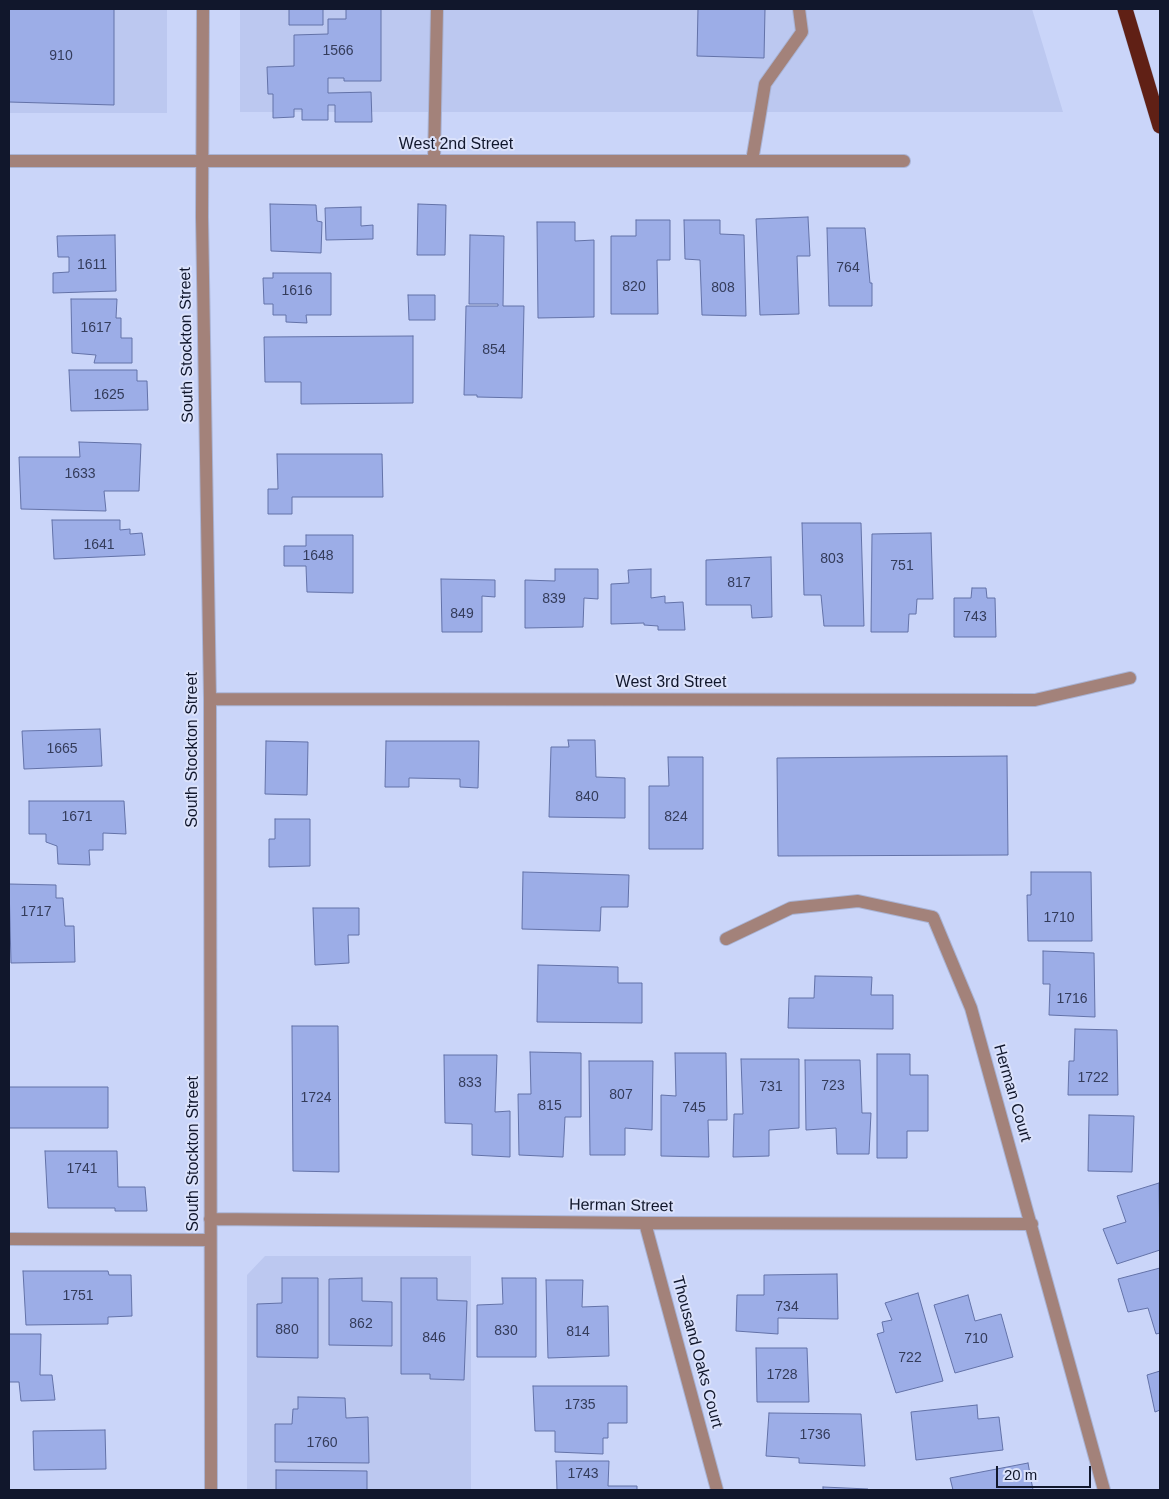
<!DOCTYPE html>
<html>
<head>
<meta charset="utf-8">
<style>
	body { margin:0 }
	#map { position:relative; width:1169px; height:1499px; overflow:hidden; background:#cad5f9; font-family:Helvetica,sans-serif }
	canvas { display:block }
	.frame { position:absolute; inset:0; border:10px solid #11172c; pointer-events:none }
	.scale { position:absolute; left:996px; top:1466px; width:95px; height:22px; box-sizing:border-box; border:2px solid #11172c; border-top:0; padding-left:6px; font-size:15px; line-height:18px; white-space:nowrap; color:#11172c; -webkit-text-stroke:4px #dbe2fb; paint-order:stroke }
</style>
</head>
<body>
<div id="map">
<canvas width="1169" height="1499"></canvas>
<div class="frame"></div>
<div class="scale">20 m</div>
</div>
<script>
const c = document.querySelector('canvas').getContext('2d');
c.lineJoin = 'round';
function fillPath(path, color) { c.fillStyle = color; c.fill(path, 'evenodd'); }
const shape = rows => new Path2D(rows.map(r => 'M' + r).join(''));
function strokePath(path, color, width, dash) { c.strokeStyle = color; c.lineWidth = width; c.lineCap = dash ? 'butt' : 'round'; c.setLineDash(dash || []); c.stroke(path); }
function label(font, color, halo, rows, align = 'center') {
  c.font = font + ' Helvetica,sans-serif'; c.lineWidth = 4; c.setLineDash([]); c.textBaseline = 'middle'; c.strokeStyle = halo; c.fillStyle = color; for (const [text, x, y, turn = 0] of rows) {
    c.save(); c.translate(x, y); c.rotate((+turn || 0) * Math.PI / 180); c.textAlign = isNaN(turn) ? turn : align; if (halo) c.strokeText(text, 0, 0); c.fillText(text, 0, 0); c.restore();
  }
}
fillPath(shape([
	[9,9,167,9,167,113,9,113],
	[240,9,1032,9,1063,112,240,112],
	[265,1256,471,1256,471,1490,247,1490,247,1275]
]), '#bcc8f0');
const building = shape([
	[9,9,114,9,114,105,9,102,9,9],
	[289,9,323,9,323,25,289,25,289,9],
	[346,9,381,9,381,81,344,81,344,78,328,78,328,93,371,92,372,122,335,122,335,105,328,105,328,120,302,120,302,109,294,109,294,117,273,118,273,94,268,94,267,67,294,66,294,35,328,34,328,19,346,19,346,9],
	[698,9,765,9,764,58,697,56,698,9],
	[270,204,316,205,317,221,322,222,321,253,271,251,270,204],
	[418,204,446,205,445,255,417,255,418,204],
	[361,207,361,226,373,225,373,239,326,240,325,208,361,207],
	[808,217,810,256,797,256,799,314,760,315,756,219,808,217],
	[636,220,670,220,670,260,657,260,658,314,611,314,611,236,636,236,636,220],
	[684,220,720,220,720,234,744,235,746,316,702,315,700,260,685,259,684,220],
	[537,222,575,222,575,241,594,240,594,317,538,318,537,222],
	[827,228,865,228,870,283,872,283,872,306,829,306,827,228],
	[115,235,116,291,53,293,53,273,69,272,69,257,58,257,57,236,115,235],
	[470,235,504,236,503,306,524,306,522,398,477,397,477,395,464,395,466,306,498,306,498,304,469,304,470,235],
	[273,273,331,273,331,315,306,315,307,323,286,322,286,315,273,315,273,304,264,304,263,278,273,278,273,273],
	[408,295,435,295,435,320,409,320,408,295],
	[71,299,117,299,116,318,121,318,121,338,132,338,132,363,94,363,96,355,72,353,71,299],
	[413,336,413,403,301,404,301,382,265,382,264,337,413,336],
	[69,370,137,370,137,381,147,381,148,410,71,411,69,370],
	[79,442,141,444,139,491,104,491,106,511,21,509,19,457,80,457,79,442],
	[277,454,382,454,383,497,292,497,292,514,268,514,268,489,278,489,277,454],
	[52,520,120,520,120,530,130,529,130,534,142,533,145,555,54,559,52,520],
	[802,523,861,523,864,626,824,626,821,595,804,595,802,523],
	[931,533,933,599,917,599,916,614,909,614,908,632,871,632,872,534,931,533],
	[306,535,353,535,353,593,307,592,306,566,284,566,284,546,306,546,306,535],
	[771,557,772,617,752,618,751,605,706,605,706,560,771,557],
	[555,569,598,569,598,599,584,598,583,627,525,628,525,580,555,581,555,569],
	[651,569,651,598,665,596,665,603,683,602,685,630,658,630,658,626,644,625,644,623,611,624,611,584,629,583,628,570,651,569],
	[441,579,495,580,495,597,482,596,482,632,442,632,441,579],
	[972,588,986,588,987,598,995,598,996,637,954,637,954,598,971,598,972,588],
	[100,729,102,766,24,769,22,731,100,729],
	[568,740,595,740,596,777,625,778,625,818,549,817,551,747,569,747,568,740],
	[266,741,308,742,307,795,265,794,266,741],
	[386,741,479,741,478,788,460,787,460,779,409,778,409,787,385,787,386,741],
	[1007,756,1008,855,778,856,777,758,1007,756],
	[668,757,703,757,703,849,649,849,649,786,669,786,668,757],
	[29,801,124,801,126,834,103,833,103,850,89,850,90,865,58,864,57,846,46,842,46,834,29,834,29,801],
	[275,819,310,819,310,866,269,867,269,839,275,839,275,819],
	[523,872,629,875,628,907,601,907,600,931,522,929,523,872],
	[1031,872,1091,872,1092,941,1028,941,1027,895,1031,895,1031,872],
	[9,884,56,885,56,898,63,898,65,926,74,926,75,962,11,963,9,884],
	[313,908,359,908,359,935,348,935,349,963,315,965,313,908],
	[1043,951,1094,953,1095,1017,1049,1015,1050,984,1043,984,1043,951],
	[538,965,618,967,618,983,642,983,642,1023,537,1022,538,965],
	[815,976,872,977,871,995,893,995,893,1029,788,1028,789,998,814,998,815,976],
	[292,1026,338,1026,339,1172,293,1171,292,1026],
	[1075,1029,1117,1030,1118,1095,1068,1095,1069,1061,1074,1061,1075,1029],
	[530,1052,581,1053,581,1117,565,1117,563,1157,519,1155,518,1094,531,1094,530,1052],
	[675,1053,726,1053,727,1120,708,1120,709,1157,661,1156,661,1095,676,1096,675,1053],
	[877,1054,910,1054,910,1075,928,1075,928,1131,907,1131,907,1158,877,1158,877,1054],
	[444,1055,497,1055,495,1112,510,1111,510,1157,472,1155,472,1124,445,1123,444,1055],
	[741,1059,799,1059,799,1128,769,1130,769,1156,733,1157,734,1114,743,1114,741,1059],
	[805,1060,860,1060,862,1113,871,1113,869,1154,837,1154,836,1128,806,1130,805,1060],
	[589,1061,653,1061,652,1130,625,1128,625,1155,590,1155,589,1061],
	[9,1087,108,1087,108,1128,9,1128,9,1087],
	[1089,1115,1134,1116,1132,1172,1088,1171,1089,1115],
	[45,1151,117,1151,118,1187,145,1187,147,1211,115,1211,115,1208,48,1208,45,1151],
	[1159,1183,1160,1250,1117,1264,1103,1229,1126,1222,1117,1196,1159,1183],
	[1160,1268,1160,1333,1156,1334,1148,1308,1128,1312,1118,1279,1160,1268],
	[23,1271,108,1271,109,1275,131,1275,132,1316,108,1317,108,1324,26,1325,23,1271],
	[837,1274,838,1319,778,1318,778,1334,736,1331,737,1295,764,1295,764,1275,837,1274],
	[282,1278,318,1278,318,1358,257,1357,257,1304,282,1303,282,1278],
	[362,1278,362,1301,392,1302,392,1346,329,1345,329,1279,362,1278],
	[401,1278,437,1278,437,1300,467,1301,464,1380,430,1379,430,1374,401,1374,401,1278],
	[502,1278,536,1278,536,1357,477,1357,477,1305,503,1304,502,1278],
	[546,1280,583,1280,582,1307,608,1306,609,1356,548,1358,546,1280],
	[918,1293,943,1381,896,1393,877,1334,884,1332,882,1322,892,1320,885,1303,918,1293],
	[968,1295,975,1321,1001,1314,1013,1357,955,1373,934,1305,968,1295],
	[9,1334,41,1334,40,1375,52,1375,55,1400,21,1401,19,1382,9,1382,9,1334],
	[756,1348,807,1348,809,1402,757,1402,756,1348],
	[1160,1371,1160,1410,1155,1412,1147,1375,1160,1371],
	[533,1386,627,1386,627,1423,608,1423,608,1438,603,1438,603,1454,555,1452,555,1431,535,1431,533,1386],
	[298,1397,345,1398,346,1418,368,1417,369,1463,275,1462,275,1424,292,1424,293,1409,298,1409,298,1397],
	[977,1405,978,1419,999,1417,1003,1450,916,1460,911,1412,977,1405],
	[769,1413,861,1414,865,1466,799,1463,799,1458,766,1456,769,1413],
	[105,1430,106,1469,34,1470,33,1431,105,1430],
	[556,1461,609,1461,608,1486,637,1486,637,1490,557,1490,556,1461],
	[1028,1463,1033,1490,953,1490,950,1478,1028,1463],
	[276,1470,367,1471,367,1490,276,1490,276,1470],
	[823,1487,868,1489,868,1490,823,1490,823,1487]
]);
fillPath(building, '#9cade7');
strokePath(building, '#6372a8', 1);
const lane = shape([
	[434,161,437,9],
	[752,161,765,84,802,32,799,9],
	[9,1239,210,1240]
]);
const street = shape([
	[203,9,202,217,210,699,211,1490],
	[9,161,904,161],
	[210,699,1035,700,1130,678],
	[726,939,791,908,858,901,933,917,971,1008,1104,1490],
	[210,1219,645,1223,1032,1224],
	[645,1223,717,1490]
]);
const highway = shape([
	[1125,9,1160,126]
]);
strokePath(lane, '#a9b3d4', 14);
strokePath(street, '#a9b3d4', 14);
strokePath(highway, '#a9b3d4', 16);
strokePath(lane, '#a3827a', 12);
strokePath(street, '#a3827a', 12);
strokePath(highway, '#602015', 15);
label('14px', '#343c5b', null, [
	["1566",338,51],
	["910",61,56],
	["1611",92,265],
	["764",848,268],
	["820",634,287],
	["808",723,288],
	["1616",297,291],
	["1617",96,328],
	["854",494,350],
	["1625",109,395],
	["1633",80,474],
	["1641",99,545],
	["1648",318,556],
	["803",832,559],
	["751",902,566],
	["817",739,583],
	["839",554,599],
	["849",462,614],
	["743",975,617],
	["1665",62,749],
	["840",587,797],
	["1671",77,817],
	["824",676,817],
	["1717",36,912],
	["1710",1059,918],
	["1716",1072,999],
	["1722",1093,1078],
	["833",470,1083],
	["723",833,1086],
	["731",771,1087],
	["807",621,1095],
	["1724",316,1098],
	["815",550,1106],
	["745",694,1108],
	["1741",82,1169],
	["1751",78,1296],
	["734",787,1307],
	["862",361,1324],
	["880",287,1330],
	["830",506,1331],
	["814",578,1332],
	["846",434,1338],
	["710",976,1339],
	["722",910,1358],
	["1728",782,1375],
	["1735",580,1405],
	["1736",815,1435],
	["1760",322,1443],
	["1743",583,1474]
]);
label('16px', '#11172c', '#dbe2fb', [
	["West 2nd Street",456,145],
	["South Stockton Street",187,345,-91],
	["West 3rd Street",671,683],
	["South Stockton Street",193,750,-90],
	["Herman Court",1012,1093,74],
	["South Stockton Street",194,1154,-90],
	["Herman Street",621,1206,1],
	["Thousand Oaks Court",697,1352,75]
]);
</script>
</body>
</html>
